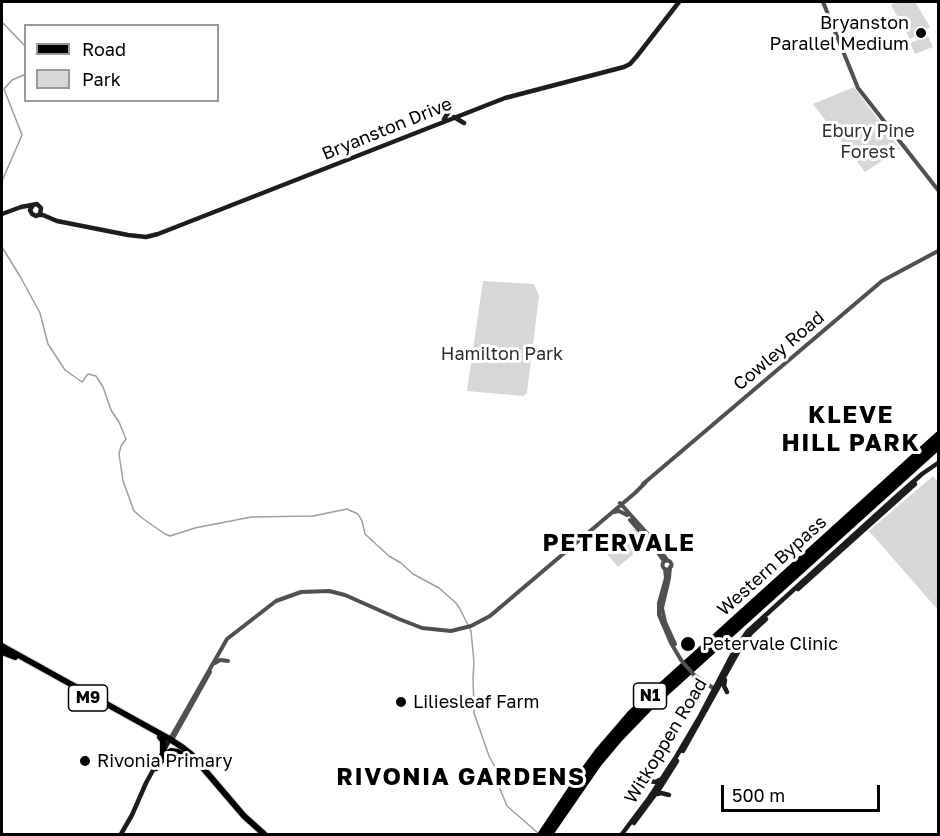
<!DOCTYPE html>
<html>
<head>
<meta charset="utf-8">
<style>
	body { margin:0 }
	#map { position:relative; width:940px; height:836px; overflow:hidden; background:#fff; font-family:"Golos Text",sans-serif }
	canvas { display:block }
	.frame { position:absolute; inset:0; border:3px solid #000; pointer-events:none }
	.legend { position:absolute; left:24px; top:24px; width:195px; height:78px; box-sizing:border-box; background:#fff; border:2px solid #999; margin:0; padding:8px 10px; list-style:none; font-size:18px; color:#000 }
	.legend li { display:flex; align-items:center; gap:12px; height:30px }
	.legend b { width:30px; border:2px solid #999 }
	.scale { position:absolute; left:721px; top:785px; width:159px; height:27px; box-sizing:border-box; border:3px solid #000; border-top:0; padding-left:8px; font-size:18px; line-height:21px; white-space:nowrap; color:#000; -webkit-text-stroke:4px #fff; paint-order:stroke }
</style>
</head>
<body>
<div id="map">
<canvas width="940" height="836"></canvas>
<div class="frame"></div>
<ul class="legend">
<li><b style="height:8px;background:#000"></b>Road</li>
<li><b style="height:16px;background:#d7d7d7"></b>Park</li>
</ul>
<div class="scale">500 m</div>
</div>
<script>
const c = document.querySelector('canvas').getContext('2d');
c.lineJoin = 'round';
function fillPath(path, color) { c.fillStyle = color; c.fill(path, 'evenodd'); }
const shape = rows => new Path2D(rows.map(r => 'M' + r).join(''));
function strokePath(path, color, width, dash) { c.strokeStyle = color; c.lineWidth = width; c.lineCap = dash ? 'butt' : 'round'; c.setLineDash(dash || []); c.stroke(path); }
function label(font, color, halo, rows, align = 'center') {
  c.font = font + ' "Golos Text",sans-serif'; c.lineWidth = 6; c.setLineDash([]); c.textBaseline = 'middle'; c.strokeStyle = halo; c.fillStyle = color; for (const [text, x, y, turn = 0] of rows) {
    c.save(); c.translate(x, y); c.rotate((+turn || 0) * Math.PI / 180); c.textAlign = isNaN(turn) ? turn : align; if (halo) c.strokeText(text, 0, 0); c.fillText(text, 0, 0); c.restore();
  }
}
fillPath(shape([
	[897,2,915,2,930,27,910,39,891,5],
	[928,36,933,47,915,54,910,43],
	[854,87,900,149,865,172,813,104],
	[483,281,534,284,539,296,527,393,523,396,467,391],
	[933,476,938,482,938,610,869,531],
	[635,528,647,543,618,567,606,553]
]), '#d7d7d7');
strokePath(shape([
	[2,22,26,47],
	[2,181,22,135,4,89,12,80,26,74],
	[2,247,21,278,40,313,48,344,65,370,82,382,88,374,96,376,103,387,111,410,119,422,126,439,121,446,119,454,123,481,134,511,142,518,165,534,170,536,195,528,251,517,313,516,347,509,358,514,362,521,365,534,389,556,401,563,413,574,439,588,456,603,460,609,471,631,474,662,473,677,474,713,489,756,495,767,500,789,507,806,538,833]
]), '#9e9e9e', 1.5);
const primary = shape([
	[2,646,168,738,182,747,191,754,244,816,264,834],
	[2,652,15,657],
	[160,737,163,741,163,752],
	[156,768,166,754,171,751,178,752,194,762]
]);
const motorway = shape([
	[551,831,598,763,620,737,649,707,938,446],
	[542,834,580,777,600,750,631,714,938,436]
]);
strokePath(primary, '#dbdbdb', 8);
strokePath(motorway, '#dbdbdb', 9);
strokePath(shape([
	[823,2,858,88,938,190],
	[643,484,882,281,938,251],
	[620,503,653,540,667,560],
	[614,512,619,511,627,515],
	[630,520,657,551,664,561],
	'662.5 565a4.5 4.5 0 1 1 9 0a4.5 4.5 0 1 1-9 0Z',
	[670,567,669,578,662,608,665,622,675,644],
	[665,569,666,578,659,603,659,615,671,643,681,660],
	[215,663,220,660,228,661],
	[694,675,716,690],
	[170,739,227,639,276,601,301,592,329,591,345,595,399,619,422,628,451,631,471,626,490,616,635,493,645,483],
	[172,740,210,672]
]), '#505050', 4);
strokePath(shape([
	[454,117,464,123],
	[444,119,448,113,448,107],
	[2,214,21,207,37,204,41,208,40,214,36,216,32,214,30,210,33,205],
	[39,215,43,215,57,221,128,235,146,237,158,234,505,98,624,67,630,64,637,56,679,2],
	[798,589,915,484],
	[725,680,724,686,727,692],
	[683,751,742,645,752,632,766,619],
	[649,781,656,782,659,780],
	[657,794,661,793,669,795],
	[634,823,660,788,677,761],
	[121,834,132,815,146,783,170,739],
	[622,834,649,798,676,757,699,718,732,655,747,632,898,495,922,474,938,463]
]), '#1d1d1d', 4.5);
strokePath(primary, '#000', 6);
strokePath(motorway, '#000', 8);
strokePath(shape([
	[681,660,694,675]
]), '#505050', 4);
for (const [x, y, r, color] of [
	[921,33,6,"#000"],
	[688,644,8,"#000"],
	[401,702,6,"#000"],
	[85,761,6,"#000"]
]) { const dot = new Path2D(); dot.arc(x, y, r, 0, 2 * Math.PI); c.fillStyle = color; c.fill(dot); strokePath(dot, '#fff', 2); }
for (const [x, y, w] of [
	[650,696,33],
	[88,698,39]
]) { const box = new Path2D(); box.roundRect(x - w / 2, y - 13, w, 26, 4.5); c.fillStyle = '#fff'; c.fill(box); strokePath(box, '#000', 1.5); }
label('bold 16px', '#000', null, [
	["N1",650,696],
	["M9",88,698]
]);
label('18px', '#000', '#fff', [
	["Bryanston",909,23,"right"],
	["Parallel Medium",909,44,"right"],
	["Petervale Clinic",702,644],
	["Liliesleaf Farm",413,702],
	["Rivonia Primary",97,761]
], 'left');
label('18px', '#000', '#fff', [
	["Bryanston Drive",387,129,-22],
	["Cowley Road",779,351,-40],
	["Western Bypass",772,566,-42],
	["Witkoppen Road",666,741,-59]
]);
label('18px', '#2e2e2e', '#fff', [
	["Ebury Pine",868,131],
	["Forest",868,152],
	["Hamilton Park",502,354]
]);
c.letterSpacing = '1.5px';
label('bold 24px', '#000', '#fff', [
	["KLEVE",851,415],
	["HILL PARK",851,443],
	["PETERVALE",619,543],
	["RIVONIA GARDENS",461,777]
]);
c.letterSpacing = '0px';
</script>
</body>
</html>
